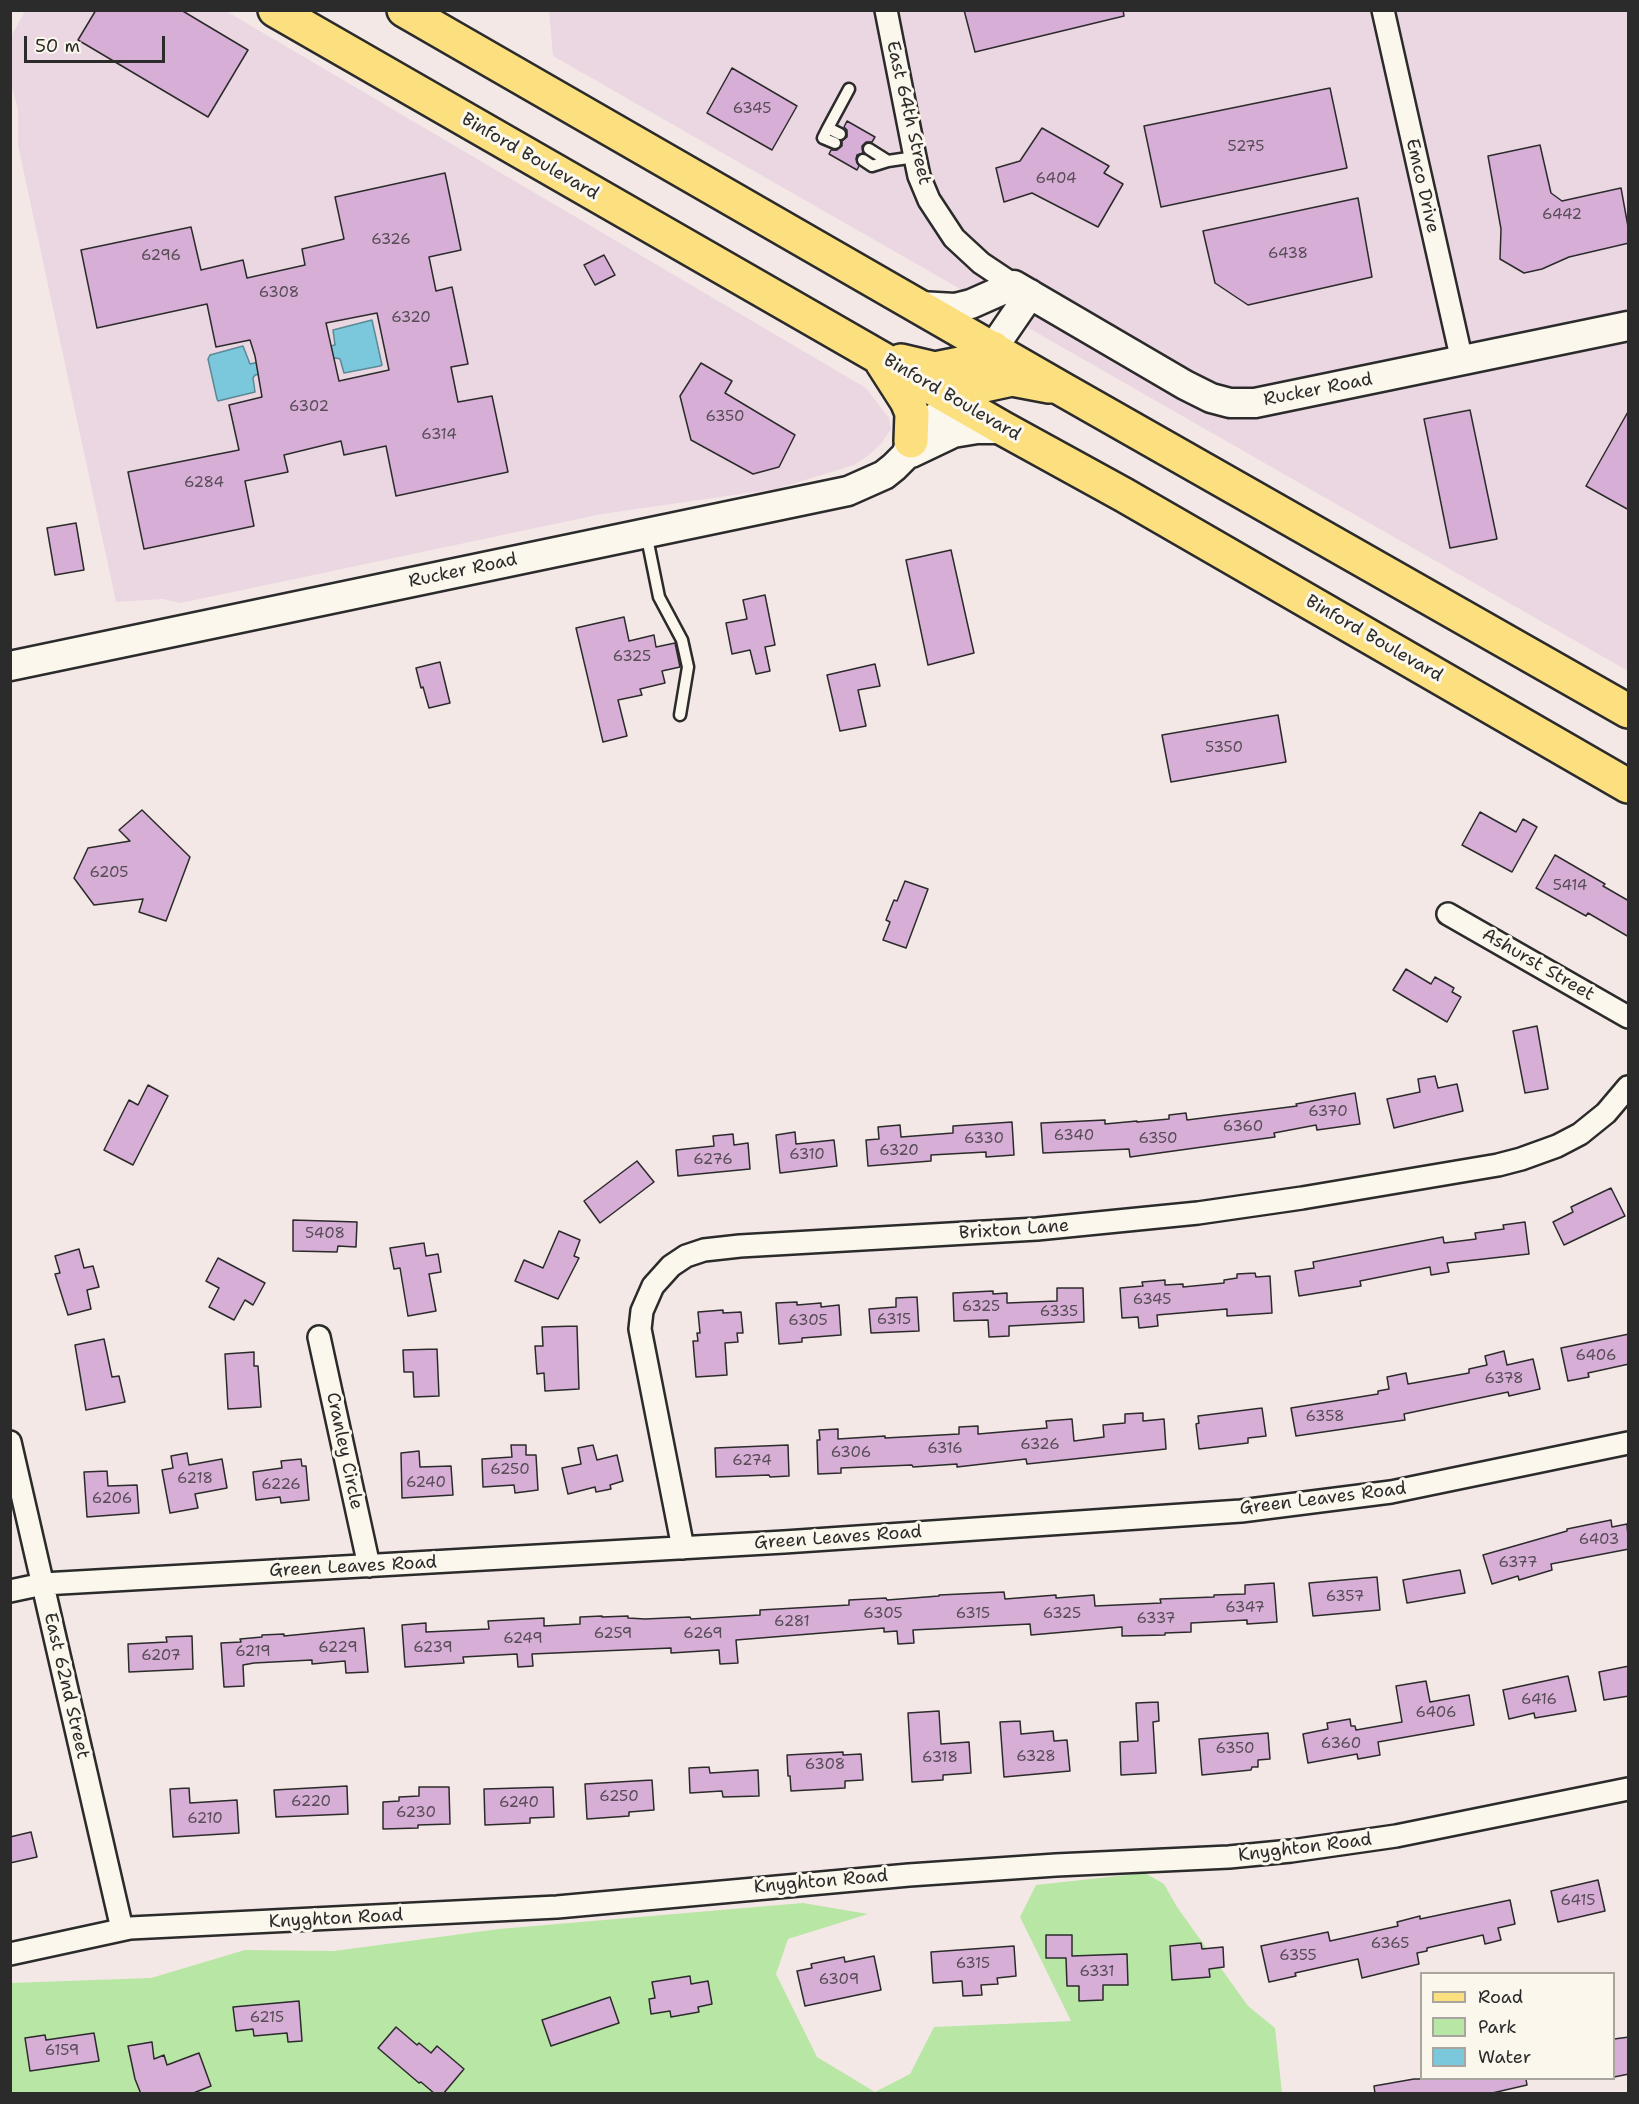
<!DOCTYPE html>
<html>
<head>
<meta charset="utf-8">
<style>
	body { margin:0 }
	#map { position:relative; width:1639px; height:2104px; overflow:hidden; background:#f4e8e7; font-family:"Shantell Sans",sans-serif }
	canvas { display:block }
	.frame { position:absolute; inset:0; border:12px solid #2b2b2b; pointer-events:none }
	.legend { position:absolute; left:1420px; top:1972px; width:195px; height:108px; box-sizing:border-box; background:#fbf7ec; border:2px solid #a8a59f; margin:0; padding:8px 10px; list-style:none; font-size:18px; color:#2b2b2b }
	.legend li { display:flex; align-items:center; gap:12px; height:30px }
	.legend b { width:30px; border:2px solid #a8a59f }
	.scale { position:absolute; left:24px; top:36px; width:141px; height:27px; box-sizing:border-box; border:3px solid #2b2b2b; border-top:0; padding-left:8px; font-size:18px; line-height:21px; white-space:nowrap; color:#2b2b2b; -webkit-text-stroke:4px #fbf7ec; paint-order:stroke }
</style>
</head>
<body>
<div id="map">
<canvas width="1639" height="2104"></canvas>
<div class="frame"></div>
<ul class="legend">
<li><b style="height:8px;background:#fce080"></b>Road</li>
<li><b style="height:16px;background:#b8e6a4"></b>Park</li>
<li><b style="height:16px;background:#7bc7db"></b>Water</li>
</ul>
<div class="scale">50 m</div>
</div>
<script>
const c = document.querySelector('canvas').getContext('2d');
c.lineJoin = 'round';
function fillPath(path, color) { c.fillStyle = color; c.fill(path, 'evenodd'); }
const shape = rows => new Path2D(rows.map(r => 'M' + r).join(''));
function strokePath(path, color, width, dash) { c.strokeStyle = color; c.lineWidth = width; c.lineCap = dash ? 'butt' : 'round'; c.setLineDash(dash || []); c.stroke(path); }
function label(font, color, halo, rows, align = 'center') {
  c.font = font + ' "Shantell Sans",sans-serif'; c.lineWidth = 6; c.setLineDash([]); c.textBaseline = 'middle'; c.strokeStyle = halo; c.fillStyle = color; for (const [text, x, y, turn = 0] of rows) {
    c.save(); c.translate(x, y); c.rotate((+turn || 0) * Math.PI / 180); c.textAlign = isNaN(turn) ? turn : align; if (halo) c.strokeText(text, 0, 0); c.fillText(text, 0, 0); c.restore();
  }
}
fillPath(shape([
	[25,11,226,11,866,388,889,418,891,429,881,444,869,455,854,465,776,489,602,514,181,603,163,599,116,602,18,145,18,109,11,84,11,37],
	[549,11,1628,11,1628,671,553,56]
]), '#ebd7e2');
fillPath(shape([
	[1145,1873,1164,1884,1177,1907,1248,2006,1275,2028,1282,2093,11,2093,10,1983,151,1978,245,1950,334,1951,499,1929,803,1903,868,1914,788,1939,776,1974,817,2057,875,2092,910,2074,934,2027,1071,2021,1020,1917,1036,1885]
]), '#b8e6a4');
const water = shape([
	[372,320,382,365,380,366,344,373,340,359,336,358,255,375,253,378,255,392,218,401,217,399,208,359,210,355,243,346,250,364,335,345,333,330,372,320]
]);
fillPath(water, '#7bc7db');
strokePath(water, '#5b8995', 1.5);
const building = shape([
	[96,10,181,10,248,50,208,117,78,40,96,10],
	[964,10,1123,10,1124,16,975,52,964,10],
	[732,68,797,106,772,150,707,113,732,68],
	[1330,88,1347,168,1161,207,1144,126,1330,88],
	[847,121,875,137,872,142,866,142,862,146,863,153,857,155,856,159,859,166,857,170,829,154,831,150,837,150,842,146,842,141,847,137,847,130,844,127,847,121],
	[1042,128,1109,166,1104,173,1123,184,1098,227,1032,193,1004,202,996,168,1020,161,1042,128],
	[1540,145,1551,193,1562,201,1621,188,1629,232,1629,243,1569,257,1542,269,1524,273,1500,259,1501,229,1488,156,1540,145],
	[445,173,461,250,429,257,436,291,452,287,468,364,451,367,458,402,492,396,508,472,396,496,386,446,344,455,341,441,284,455,288,472,245,481,254,526,144,549,128,472,239,450,229,405,262,397,255,356,250,340,216,347,207,304,97,328,81,250,191,227,201,270,243,260,247,278,305,265,302,249,344,239,335,197,445,173],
	[377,313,389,370,339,381,326,323,377,313],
	[1358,198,1372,277,1248,305,1215,283,1203,231,1358,198],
	[604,255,615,275,595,285,584,265,604,255],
	[701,363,732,381,725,393,795,435,779,467,753,474,691,440,680,396,701,363],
	[1470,410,1497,539,1450,548,1424,419,1470,410],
	[1629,410,1629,510,1586,486,1629,410],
	[76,523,84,570,55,575,47,528,76,523],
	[951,550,974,653,928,665,906,560,951,550],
	[765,595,775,645,765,647,770,671,756,674,750,650,732,654,726,623,747,619,743,600,765,595],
	[624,617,629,641,654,635,656,647,675,643,680,667,662,671,665,683,640,689,642,695,618,700,627,736,603,742,576,628,624,617],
	[440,662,450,703,429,708,423,687,421,688,416,668,440,662],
	[875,664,880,686,858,690,866,726,840,731,827,675,875,664],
	[1278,715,1286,762,1171,782,1162,735,1278,715],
	[142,810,190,857,166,921,139,912,143,899,94,905,74,878,88,848,130,841,119,830,142,810],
	[1480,812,1516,832,1523,819,1537,827,1512,872,1462,845,1480,812],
	[1555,855,1605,884,1603,886,1629,901,1629,937,1588,913,1586,916,1536,888,1555,855],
	[905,881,928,889,906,948,883,940,890,922,886,920,894,900,897,901,905,881],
	[1406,969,1431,984,1435,977,1454,988,1452,992,1461,997,1447,1022,1393,990,1406,969],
	[1537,1026,1548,1089,1525,1093,1513,1031,1537,1026],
	[1435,1076,1438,1088,1457,1084,1463,1111,1394,1128,1387,1099,1420,1092,1418,1079,1435,1076],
	[148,1085,168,1096,133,1165,104,1150,129,1100,138,1105,148,1085],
	[1355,1093,1360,1124,1317,1130,1316,1125,1274,1133,1275,1137,1130,1157,1129,1149,1043,1153,1041,1123,1105,1120,1105,1124,1137,1121,1137,1122,1169,1119,1169,1115,1186,1113,1187,1120,1297,1106,1296,1104,1355,1093],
	[1012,1122,1014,1155,986,1157,986,1152,931,1155,931,1161,868,1166,866,1140,879,1139,878,1127,900,1125,901,1137,953,1133,953,1126,1012,1122],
	[795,1132,796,1144,834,1140,837,1166,780,1173,776,1135,795,1132],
	[733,1134,734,1145,748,1143,750,1169,678,1176,676,1150,714,1146,713,1136,733,1134],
	[637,1161,654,1182,600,1223,584,1201,637,1161],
	[1611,1188,1625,1216,1564,1245,1553,1222,1573,1212,1571,1207,1611,1188],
	[293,1220,357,1222,356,1247,338,1246,337,1252,293,1251,293,1220],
	[1525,1222,1529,1254,1447,1263,1449,1272,1431,1275,1430,1267,1360,1281,1361,1286,1299,1296,1295,1271,1314,1268,1313,1262,1443,1237,1444,1243,1476,1239,1475,1233,1504,1229,1503,1225,1525,1222],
	[559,1231,580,1240,574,1256,579,1258,558,1299,515,1281,524,1260,543,1268,559,1231],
	[424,1243,426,1256,438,1254,441,1272,429,1274,436,1311,408,1316,400,1268,394,1269,390,1248,424,1243],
	[79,1249,84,1268,93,1266,99,1287,87,1290,91,1309,68,1315,55,1274,60,1273,55,1256,79,1249],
	[218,1258,265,1283,253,1305,245,1300,234,1320,209,1307,219,1288,206,1281,218,1258],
	[1255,1273,1256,1277,1270,1276,1272,1313,1227,1316,1227,1309,1157,1315,1158,1326,1139,1328,1138,1317,1122,1318,1120,1288,1143,1286,1142,1282,1165,1280,1165,1285,1183,1284,1183,1287,1224,1283,1224,1280,1237,1278,1237,1274,1255,1273],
	[1057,1288,1083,1288,1084,1322,1009,1326,1009,1336,989,1337,988,1320,954,1321,953,1293,993,1291,993,1294,1007,1293,1007,1303,1057,1301,1057,1288],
	[917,1297,919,1331,871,1333,869,1309,896,1307,896,1298,917,1297],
	[797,1302,797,1305,821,1303,821,1307,839,1305,841,1335,802,1338,802,1342,779,1344,776,1303,797,1302],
	[723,1310,723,1313,741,1312,743,1333,737,1333,738,1342,725,1343,727,1375,696,1377,693,1341,698,1341,697,1333,700,1333,698,1312,723,1310],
	[577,1326,579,1389,545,1391,544,1373,537,1374,535,1346,543,1346,542,1327,577,1326],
	[1629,1334,1629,1364,1588,1373,1589,1377,1568,1381,1561,1348,1629,1334],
	[104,1339,112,1377,119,1376,125,1402,86,1410,75,1345,104,1339],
	[437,1349,439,1396,414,1397,413,1372,404,1372,403,1350,437,1349],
	[1504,1351,1507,1365,1533,1359,1540,1389,1509,1396,1508,1392,1404,1414,1405,1420,1296,1436,1291,1408,1378,1394,1378,1391,1389,1389,1387,1377,1406,1373,1408,1384,1469,1373,1469,1369,1487,1365,1485,1356,1504,1351],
	[254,1352,254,1366,258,1366,261,1407,228,1409,225,1354,254,1352],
	[1262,1408,1266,1436,1248,1438,1248,1443,1199,1449,1196,1424,1199,1423,1198,1416,1262,1408],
	[1143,1413,1143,1421,1164,1419,1166,1449,1027,1464,1026,1459,957,1467,957,1464,913,1467,912,1465,841,1468,841,1473,818,1474,817,1440,820,1440,819,1430,838,1429,838,1439,885,1436,885,1438,959,1434,959,1427,978,1426,978,1434,1047,1428,1046,1421,1072,1419,1074,1441,1104,1437,1103,1425,1125,1423,1125,1414,1143,1413],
	[511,1445,526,1445,526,1455,536,1455,538,1490,515,1493,514,1485,483,1487,482,1459,512,1457,511,1445],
	[593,1445,597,1460,617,1455,623,1481,610,1485,611,1489,596,1492,595,1487,568,1494,562,1468,581,1464,578,1448,593,1445],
	[788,1445,789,1476,770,1477,769,1475,716,1477,715,1448,788,1445],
	[419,1451,420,1467,451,1466,453,1495,402,1498,401,1453,419,1451],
	[187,1453,189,1465,222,1459,227,1488,195,1494,198,1508,170,1513,162,1470,173,1468,171,1456,187,1453],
	[301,1459,302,1466,306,1466,309,1500,281,1503,280,1497,256,1500,253,1472,282,1468,281,1461,301,1459],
	[107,1471,108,1486,137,1485,139,1513,87,1517,84,1472,107,1471],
	[1611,1520,1612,1527,1627,1524,1629,1549,1551,1564,1552,1570,1519,1580,1518,1576,1492,1584,1483,1555,1567,1531,1567,1529,1611,1520],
	[1460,1570,1465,1593,1407,1603,1403,1580,1460,1570],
	[1377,1577,1380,1610,1313,1616,1309,1583,1377,1577],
	[1274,1583,1277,1622,1247,1624,1247,1620,1191,1623,1191,1632,1165,1633,1165,1635,1122,1636,1122,1627,1031,1635,1030,1624,913,1630,914,1643,898,1644,897,1631,884,1632,884,1628,736,1640,738,1663,720,1664,719,1650,671,1653,671,1648,532,1654,533,1666,518,1667,517,1654,463,1657,464,1663,405,1667,402,1625,426,1623,426,1632,489,1629,488,1621,544,1618,544,1626,580,1624,580,1617,602,1616,602,1617,628,1616,628,1618,645,1619,690,1617,691,1619,760,1615,760,1610,849,1605,849,1600,886,1598,887,1600,939,1596,939,1595,1004,1592,1005,1599,1056,1595,1056,1598,1094,1595,1095,1606,1161,1603,1160,1599,1214,1597,1214,1595,1245,1594,1245,1585,1274,1583],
	[364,1628,368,1672,346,1673,345,1661,312,1664,312,1660,254,1663,243,1665,244,1686,224,1687,221,1643,241,1642,240,1639,262,1637,262,1635,284,1634,284,1636,364,1628],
	[192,1636,193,1669,129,1672,128,1644,167,1642,166,1637,192,1636],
	[1629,1666,1629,1696,1604,1700,1599,1672,1629,1666],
	[1568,1676,1576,1711,1535,1718,1534,1713,1509,1719,1503,1690,1568,1676],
	[1426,1681,1430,1702,1469,1695,1474,1725,1378,1742,1380,1755,1358,1759,1357,1754,1308,1763,1303,1734,1328,1729,1327,1723,1350,1719,1351,1726,1355,1726,1356,1730,1402,1722,1396,1686,1426,1681],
	[1158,1702,1159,1721,1153,1722,1156,1773,1121,1775,1120,1742,1138,1741,1136,1703,1158,1702],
	[939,1711,941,1744,969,1742,971,1773,943,1775,943,1780,912,1782,908,1713,939,1711],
	[1020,1721,1021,1734,1053,1731,1054,1741,1067,1740,1070,1771,1004,1777,1000,1722,1020,1721],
	[1268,1733,1270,1759,1258,1760,1258,1767,1252,1767,1251,1770,1202,1775,1199,1739,1268,1733],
	[843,1752,843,1755,861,1754,863,1780,845,1781,845,1788,791,1791,790,1776,788,1776,787,1755,843,1752],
	[709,1767,710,1773,758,1770,759,1796,723,1797,722,1791,690,1793,689,1768,709,1767],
	[652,1780,654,1810,629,1812,629,1816,587,1819,585,1784,652,1780],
	[347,1786,348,1814,276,1817,274,1790,347,1786],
	[419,1787,449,1787,450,1824,418,1825,418,1828,383,1829,383,1802,399,1801,399,1797,419,1796,419,1787],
	[553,1787,554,1817,530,1818,530,1823,485,1825,484,1789,553,1787],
	[189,1788,190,1803,237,1800,239,1833,173,1837,170,1789,189,1788],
	[31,1832,37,1857,10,1863,10,1837,31,1832],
	[1598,1880,1605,1911,1558,1922,1551,1891,1598,1880],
	[1510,1900,1515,1924,1498,1928,1501,1940,1485,1944,1483,1935,1427,1948,1427,1951,1417,1953,1419,1964,1362,1978,1358,1959,1295,1973,1296,1976,1269,1982,1261,1946,1328,1932,1330,1941,1398,1926,1397,1922,1420,1916,1420,1919,1510,1900],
	[1046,1935,1072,1935,1072,1956,1127,1954,1128,1985,1103,1985,1103,2000,1079,2001,1079,1986,1067,1986,1066,1958,1046,1958,1046,1935],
	[1201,1943,1202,1949,1223,1947,1224,1967,1209,1969,1210,1977,1172,1980,1170,1946,1201,1943],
	[1014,1946,1016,1976,997,1978,998,1984,981,1985,982,1995,963,1996,962,1981,933,1983,931,1952,1014,1946],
	[874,1956,881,1990,805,2006,797,1971,812,1968,811,1964,844,1957,845,1962,874,1956],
	[690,1976,691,1984,708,1981,712,2004,698,2007,699,2012,671,2017,670,2011,651,2014,649,1999,655,1998,652,1982,690,1976],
	[610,1997,619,2023,551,2046,542,2020,610,1997],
	[299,2001,302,2041,288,2042,287,2033,254,2036,253,2029,236,2031,233,2007,299,2001],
	[396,2027,417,2045,419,2043,431,2053,437,2046,464,2069,443,2094,435,2094,421,2082,419,2083,378,2048,396,2027],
	[94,2033,99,2061,30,2071,25,2038,45,2035,46,2040,94,2033],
	[1629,2037,1629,2074,1614,2077,1614,2039,1629,2037],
	[152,2042,154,2059,164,2055,167,2065,199,2053,211,2086,191,2094,141,2094,135,2079,128,2046,152,2042],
	[1414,2079,1526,2079,1527,2085,1488,2094,1375,2094,1374,2086,1414,2079]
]);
fillPath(building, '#d7aed5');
strokePath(building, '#2b2b2b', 1.5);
const lane = shape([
	[828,128,823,138,835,143],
	[840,134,828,128,849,89],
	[869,149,888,161],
	[863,160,872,166,888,161,915,157],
	[646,533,659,597,682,640,688,667,680,715]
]);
const street = shape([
	[886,10,915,157,919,176,929,200,954,238,981,263,1014,285],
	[1383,10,1462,361],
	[1448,914,1628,1017],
	[319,1337,369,1566],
	[10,1442,122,1929],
	[683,1548,640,1329,642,1311,653,1286,671,1266,686,1256,704,1250,740,1246,1037,1229,1198,1213,1302,1198,1498,1165,1521,1159,1557,1146,1580,1134,1606,1113,1628,1087],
	[10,1591,43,1584,784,1542,1241,1511,1391,1492,1628,1443],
	[10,1954,130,1928,557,1907,909,1875,1056,1865,1229,1857,1291,1851,1396,1836,1628,1789]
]);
const secondary = shape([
	[919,306,955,308,971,304,1014,285,1185,385,1211,398,1230,403,1255,403,1628,326],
	[993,348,1030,294],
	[911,453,953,433,977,429,1004,429],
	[10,666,848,491,884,475,894,467,906,455,911,441,954,400]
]);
const primary = shape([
	[275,10,1004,429,1124,495,1628,786],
	[404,10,1062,389,1628,711],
	[901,361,935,369,965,363,993,348],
	[882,362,907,401,912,413,911,441],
	[954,400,984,385,1012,379,1049,386]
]);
strokePath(lane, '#2b2b2b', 15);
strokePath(street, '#2b2b2b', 26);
strokePath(secondary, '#2b2b2b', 33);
strokePath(primary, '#2b2b2b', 38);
strokePath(lane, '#fbf7ec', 10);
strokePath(street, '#fbf7ec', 21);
strokePath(secondary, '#fbf7ec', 28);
strokePath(primary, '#fce080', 33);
label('15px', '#564c56', null, [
	["6345",752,109],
	["5275",1246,147],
	["6404",1056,179],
	["6442",1562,215],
	["6326",391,240],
	["6438",1288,254],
	["6296",161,256],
	["6308",279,293],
	["6320",411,318],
	["6302",309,407],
	["6350",725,417],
	["6314",439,435],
	["6284",204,483],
	["6325",632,657],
	["5350",1224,748],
	["6205",109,873],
	["5414",1570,886],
	["6370",1328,1112],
	["6360",1243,1127],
	["6340",1074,1136],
	["6330",984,1139],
	["6350",1158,1139],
	["6320",899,1151],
	["6310",807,1155],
	["6276",713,1160],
	["5408",325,1234],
	["6345",1152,1300],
	["6325",981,1307],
	["6335",1059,1312],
	["6315",894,1320],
	["6305",808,1321],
	["6406",1596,1356],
	["6378",1504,1379],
	["6358",1325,1417],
	["6326",1040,1445],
	["6316",945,1449],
	["6306",851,1453],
	["6274",752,1461],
	["6250",510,1470],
	["6218",195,1479],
	["6240",426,1483],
	["6226",281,1485],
	["6206",112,1499],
	["6403",1599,1540],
	["6377",1518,1563],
	["6357",1345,1597],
	["6347",1245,1608],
	["6305",883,1614],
	["6315",973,1614],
	["6325",1062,1614],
	["6337",1156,1619],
	["6281",792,1622],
	["6259",613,1634],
	["6269",703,1634],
	["6249",523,1639],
	["6229",338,1648],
	["6239",433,1648],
	["6219",253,1652],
	["6207",161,1656],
	["6416",1539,1700],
	["6406",1436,1713],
	["6360",1341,1744],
	["6350",1235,1749],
	["6328",1036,1757],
	["6318",940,1758],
	["6308",825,1765],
	["6250",619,1797],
	["6220",311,1802],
	["6240",519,1803],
	["6230",416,1813],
	["6210",205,1819],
	["6415",1578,1901],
	["6365",1390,1944],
	["6355",1298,1956],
	["6315",973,1964],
	["6331",1097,1972],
	["6309",839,1980],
	["6215",267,2018],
	["6159",62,2051]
]);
label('18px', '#2b2b2b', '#fbf7ec', [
	["East 64th Street",908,113,77],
	["Binford Boulevard",530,157,30],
	["Emco Drive",1422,186,77],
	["Rucker Road",1318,390,-11],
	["Binford Boulevard",952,398,30],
	["Rucker Road",463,571,-12],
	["Binford Boulevard",1374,639,30],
	["Ashurst Street",1538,965,30],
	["Brixton Lane",1014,1230,-4],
	["Cranley Circle",344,1451,78],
	["Green Leaves Road",1323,1499,-7],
	["Green Leaves Road",838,1538,-4],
	["Green Leaves Road",353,1567,-3],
	["East 62nd Street",66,1686,77],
	["Knyghton Road",1305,1848,-7],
	["Knyghton Road",821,1882,-5],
	["Knyghton Road",336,1919,-3]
]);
</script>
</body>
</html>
